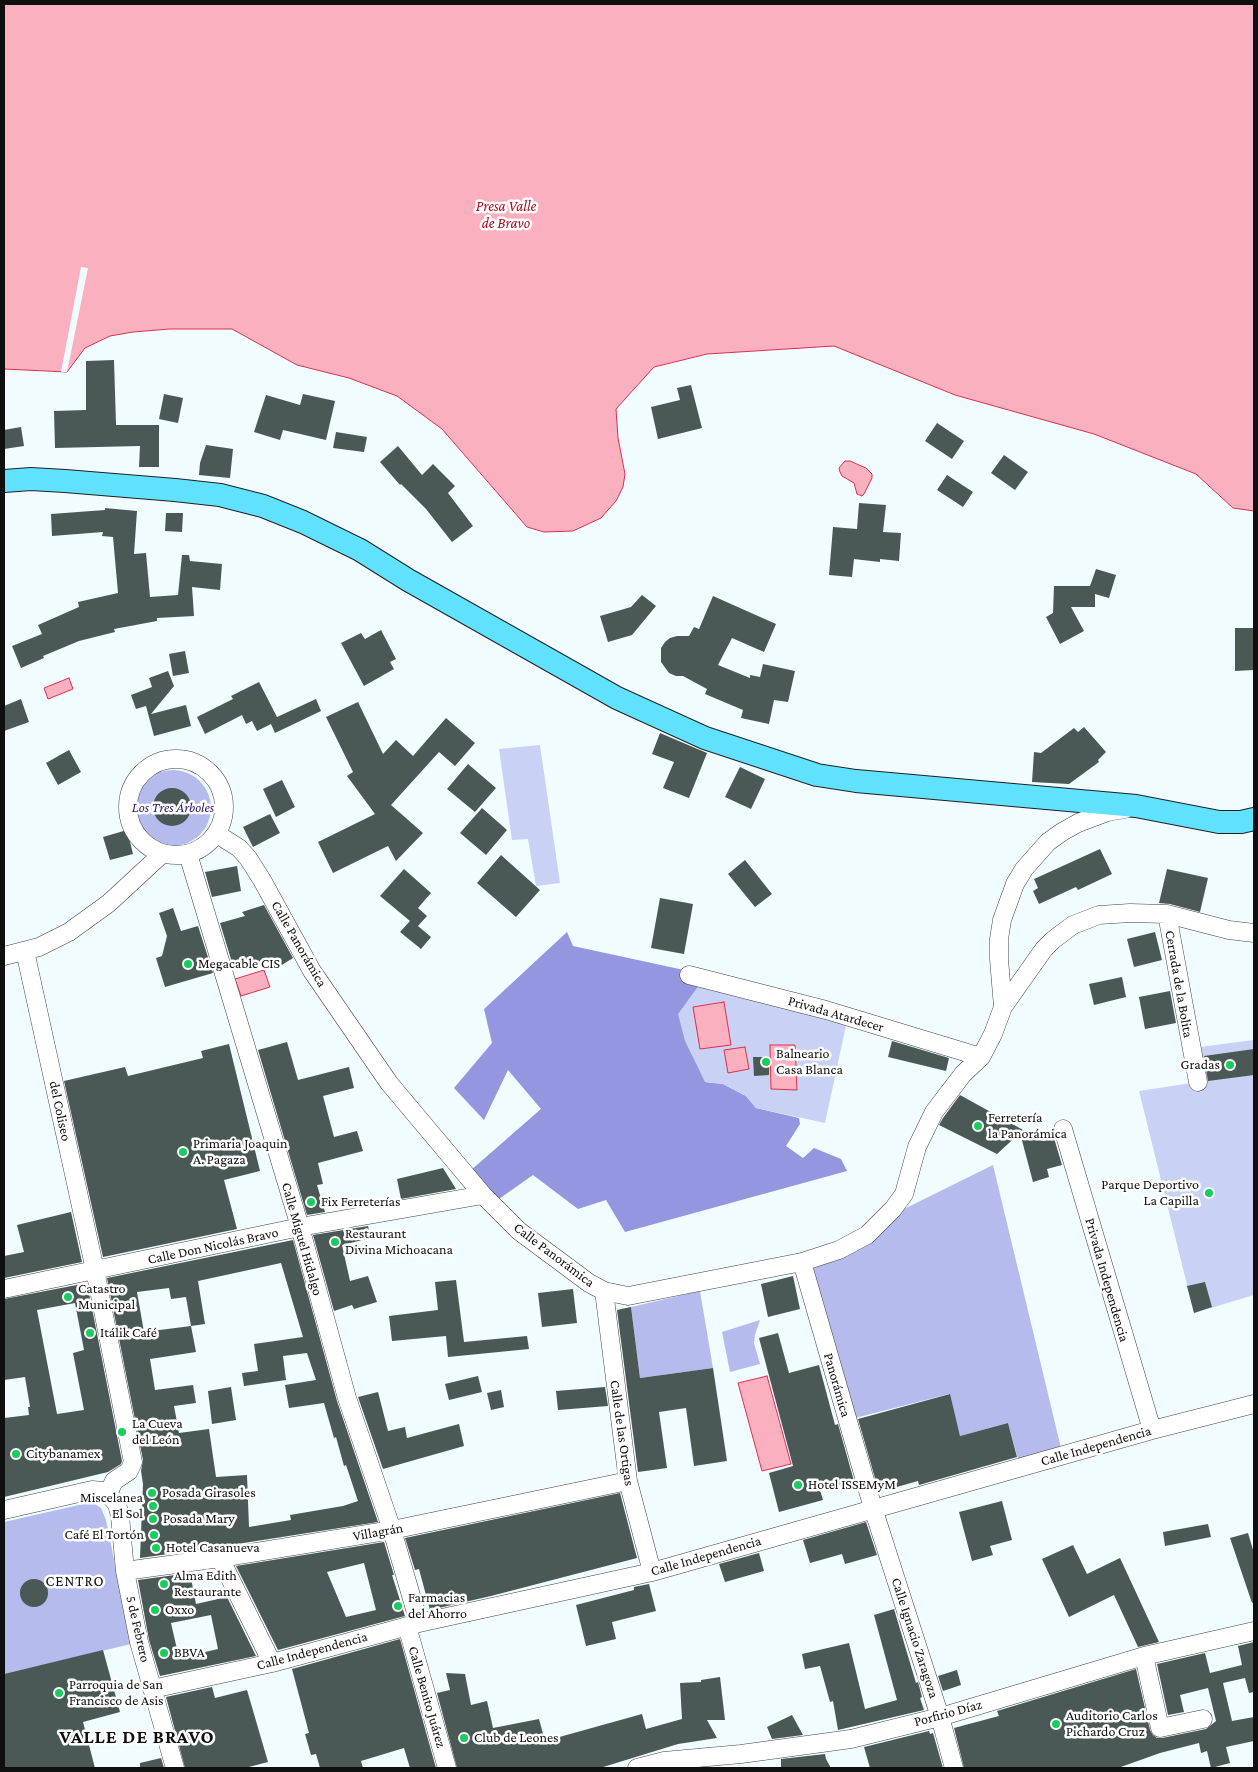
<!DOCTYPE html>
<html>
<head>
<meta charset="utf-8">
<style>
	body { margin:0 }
	#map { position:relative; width:1258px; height:1772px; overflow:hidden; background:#f0fcff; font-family:"Crimson Pro",serif }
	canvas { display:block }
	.frame { position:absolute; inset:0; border:5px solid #0f0f0f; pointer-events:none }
</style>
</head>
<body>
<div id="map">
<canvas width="1258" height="1772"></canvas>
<div class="frame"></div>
</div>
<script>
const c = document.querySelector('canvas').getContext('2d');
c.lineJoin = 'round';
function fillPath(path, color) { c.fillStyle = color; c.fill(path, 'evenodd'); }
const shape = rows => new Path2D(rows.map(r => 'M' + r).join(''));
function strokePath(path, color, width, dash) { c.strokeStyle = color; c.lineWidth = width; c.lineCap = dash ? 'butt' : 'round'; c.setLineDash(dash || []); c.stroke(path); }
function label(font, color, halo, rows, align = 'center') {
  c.font = font + ' "Crimson Pro",serif'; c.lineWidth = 5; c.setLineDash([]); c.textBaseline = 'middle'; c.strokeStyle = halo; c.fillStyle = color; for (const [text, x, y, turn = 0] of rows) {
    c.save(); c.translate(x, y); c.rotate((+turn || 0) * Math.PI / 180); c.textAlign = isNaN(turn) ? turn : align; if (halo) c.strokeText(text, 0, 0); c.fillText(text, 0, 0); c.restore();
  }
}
fillPath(shape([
	'135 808a38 38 0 1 1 76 0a38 38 0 1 1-76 0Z',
	[993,1165,1061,1448,1018,1459,1008,1423,960,1436,949,1394,855,1418,812,1269,847,1254,902,1210],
	[700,1291,713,1368,640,1378,631,1307],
	[760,1320,755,1335,754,1343,760,1364,730,1372,722,1332],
	[92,1502,101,1508,106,1520,131,1644,4,1674,4,1522]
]), '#b6bbed');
fillPath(shape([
	[567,932,573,946,707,975,705,1082,723,1084,746,1096,756,1108,799,1118,800,1124,786,1146,803,1158,814,1148,841,1159,847,1171,625,1232,606,1200,578,1209,533,1175,496,1201,470,1171,541,1109,508,1070,484,1120,454,1088,492,1043,484,1009]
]), '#9496e0');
fillPath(shape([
	[540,745,560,883,536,886,528,839,512,840,499,749],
	[702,981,847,1021,825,1123,756,1108,746,1096,723,1084,705,1082,685,1041,678,1014],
	[1254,1040,1254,1295,1194,1313,1139,1091,1198,1082,1200,1047]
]), '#c9d2f4');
const water = shape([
	[4,4,1254,4,1254,511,1233,508,1196,474,1094,434,955,395,834,346,707,354,654,367,616,409,618,438,625,474,623,487,616,501,601,518,573,531,544,532,527,527,442,429,397,396,349,378,297,365,232,329,170,329,133,332,110,336,85,348,67,372,4,369,4,4],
	[845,461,850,461,866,468,872,474,872,478,864,494,862,496,857,494,854,483,842,476,840,472,839,468,845,461],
	[69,678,73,689,48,699,44,688,69,678],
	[264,970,270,987,241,996,235,979,264,970],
	[724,1002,731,1045,700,1049,693,1007,724,1002],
	[770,1045,795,1045,797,1090,771,1089,770,1045],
	[745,1047,749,1069,728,1073,724,1050,745,1047],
	[767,1376,791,1464,762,1471,738,1383,767,1376]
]);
fillPath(water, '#fbb0bf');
strokePath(water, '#d9314e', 1);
fillPath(shape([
	[81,267,88,268,67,372,61,372]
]), '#f0fcff');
fillPath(shape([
	[114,360,116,425,159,425,159,467,139,467,140,446,55,448,54,411,86,410,86,361],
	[691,385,702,428,658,439,651,407,680,400,677,388],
	[164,394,183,398,178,423,159,419],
	[303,394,335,401,326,440,283,430,280,440,254,432,266,395,300,405],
	[937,423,964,441,952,459,925,441],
	[21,427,24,446,4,449,4,430],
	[336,432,367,437,364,452,333,448],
	[206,445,233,449,230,478,199,475,200,463],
	[398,446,422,475,433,464,455,486,448,493,473,526,452,542,426,509,401,484,400,485,380,462],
	[1004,455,1028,472,1015,490,991,473],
	[947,475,973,492,963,507,937,490],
	[859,503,886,505,883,532,901,533,899,561,880,559,880,562,854,559,852,577,829,575,833,527,857,529],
	[105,508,137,511,134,554,146,553,150,597,178,595,182,555,189,555,190,561,222,564,220,590,192,587,194,616,157,618,157,621,114,629,115,632,79,641,43,656,44,658,21,668,12,646,42,634,38,625,79,607,78,602,118,593,113,537,102,536,103,532,52,536,51,514,105,510],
	[166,513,183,513,182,532,165,531],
	[1096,569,1116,575,1109,598,1095,594,1095,607,1071,607,1084,631,1060,644,1046,617,1053,613,1054,586,1090,586],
	[642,595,656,606,632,635,608,642,600,616,631,607],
	[713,596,776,624,764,652,732,638,718,665,750,678,750,675,760,677,763,664,795,671,788,702,774,700,769,724,741,718,743,710,705,694,707,689,683,676,676,676,669,673,661,662,661,648,665,642,670,638,677,636,689,636,694,627,699,629],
	[1235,628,1254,628,1254,670,1235,671],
	[381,630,396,659,390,662,394,669,364,686,341,643,361,633,365,639],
	[185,651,189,673,173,676,169,654],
	[168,671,174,686,151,714,186,705,191,726,154,736,146,706,136,709,131,695,152,687,149,678],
	[259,682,277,717,316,699,321,711,275,733,271,724,257,731,252,721,246,724,242,715,205,734,197,717,233,699,231,696],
	[21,699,29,722,4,731,4,706],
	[358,702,383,754,396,740,413,756,446,718,475,743,455,766,439,752,391,805,423,833,396,861,388,846,333,873,318,842,375,814,347,776,353,772,326,717],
	[1084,727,1106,752,1098,760,1099,762,1069,784,1032,782,1034,752,1041,753,1074,728,1078,732],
	[660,733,707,753,689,798,663,788,674,762,652,754],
	[69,750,81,772,58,785,46,763],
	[468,764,496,788,475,812,447,789],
	[740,767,765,779,751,809,725,797],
	[282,780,295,807,276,817,263,789],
	'153 807a19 19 0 1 1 38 0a19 19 0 1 1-38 0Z',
	[482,808,507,830,486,855,460,833],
	[270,814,280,833,253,847,243,827],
	[127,830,133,854,110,860,103,837],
	[1100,849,1112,874,1078,890,1076,887,1039,904,1033,891,1038,888,1034,879],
	[501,855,540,890,516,917,477,883],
	[745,860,772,894,755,907,728,874],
	[237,866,241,891,212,897,205,872],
	[404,869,431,893,418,908,427,916,418,926,431,937,421,949,400,932,410,921,380,896],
	[1167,869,1208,878,1200,912,1170,904,1159,903],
	[660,898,693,904,684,954,651,948],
	[264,905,293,958,277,968,271,958,234,969,220,923,245,916,242,912],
	[173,908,181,931,198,926,213,973,165,987,156,958,162,956,167,936,159,913],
	[1155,932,1162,960,1134,967,1127,939],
	[1122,977,1126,997,1094,1005,1089,984],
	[1170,991,1176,1023,1145,1029,1139,997],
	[892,1041,949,1058,946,1071,888,1057],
	[287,1042,298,1080,349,1067,354,1088,323,1096,334,1137,357,1131,363,1151,318,1163,323,1184,317,1185,325,1212,307,1215,258,1050],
	[229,1044,260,1171,224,1180,237,1229,103,1257,64,1081,125,1067,128,1076,203,1058,201,1051],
	[1254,1049,1254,1075,1208,1081,1204,1056],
	[753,1057,769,1057,769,1075,754,1076],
	[960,1095,1043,1141,1054,1138,1062,1165,1047,1169,1049,1177,1033,1182,1020,1133,997,1154,939,1125,943,1118],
	[443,1168,456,1189,401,1199,397,1179],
	[71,1212,82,1262,4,1278,4,1256,24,1252,17,1225],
	[368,1226,371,1238,342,1245,350,1281,368,1276,377,1302,354,1309,352,1305,334,1311,313,1235],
	[293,1240,337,1401,378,1522,218,1547,140,1558,143,1484,141,1471,143,1460,107,1278],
	[281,1263,303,1337,254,1344,258,1371,242,1373,244,1386,286,1380,283,1356,307,1353,316,1380,285,1385,289,1408,324,1403,334,1438,336,1437,344,1466,346,1465,358,1501,343,1506,290,1515,291,1520,249,1527,247,1475,216,1477,209,1429,179,1433,174,1406,196,1403,193,1385,155,1390,150,1359,196,1352,191,1326,205,1324,198,1281],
	[169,1288,171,1299,186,1297,191,1326,144,1332,137,1292],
	[793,1276,800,1309,768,1317,761,1284],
	[456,1280,464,1342,527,1336,529,1349,448,1357,446,1336,392,1341,389,1316,438,1310,435,1282],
	[1205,1282,1212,1307,1194,1313,1187,1286],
	[87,1283,122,1461,121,1464,108,1472,4,1497,4,1418,29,1415,28,1407,30,1407,25,1377,4,1380,4,1299],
	[75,1303,84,1350,73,1353,84,1410,57,1414,37,1310],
	[573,1289,577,1323,542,1327,538,1293],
	[631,1307,640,1378,713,1368,727,1461,694,1466,686,1408,659,1412,667,1468,638,1472,617,1310],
	[778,1333,789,1373,819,1365,835,1425,838,1424,854,1481,820,1490,823,1500,779,1512,769,1473,793,1466,759,1338],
	[478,1376,482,1392,449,1400,445,1384],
	[231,1387,236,1420,212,1424,208,1391],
	[605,1387,608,1406,558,1410,556,1391],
	[501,1390,504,1407,491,1410,487,1393],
	[378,1392,388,1431,405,1427,407,1438,459,1424,464,1446,383,1469,358,1397],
	[950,1394,960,1436,1008,1423,1017,1457,919,1485,918,1481,879,1492,858,1419],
	[620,1493,637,1558,491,1596,430,1610,419,1569,415,1570,405,1538],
	[1002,1501,1012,1540,990,1546,993,1555,972,1561,959,1512],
	[866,1522,877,1555,845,1564,842,1554,810,1563,803,1540],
	[1208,1524,1211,1537,1165,1546,1163,1532],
	[1248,1533,1254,1553,1254,1602,1252,1603,1230,1538],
	[384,1542,394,1575,392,1575,405,1616,278,1650,236,1566],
	[364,1563,376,1610,346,1617,327,1572],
	[1073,1545,1087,1574,1120,1558,1159,1642,1138,1647,1114,1595,1069,1617,1042,1559],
	[759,1553,764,1571,725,1582,719,1564],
	[190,1573,196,1604,227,1597,256,1656,160,1676,149,1640,138,1580],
	[211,1615,218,1649,179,1658,171,1623],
	'20 1593a14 14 0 1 1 28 0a14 14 0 1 1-28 0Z',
	[649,1584,656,1611,612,1622,616,1639,586,1646,576,1605,634,1590,634,1587],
	[894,1609,916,1683,918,1682,922,1697,920,1698,924,1710,838,1730,833,1701,830,1702,820,1666,805,1669,802,1654,849,1643,865,1709,897,1700,874,1615],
	[400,1639,436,1768,410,1768,404,1748,361,1761,363,1768,320,1768,316,1754,311,1755,305,1734,309,1733,292,1669],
	[1254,1642,1254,1692,1249,1693,1245,1678,1223,1683,1232,1721,1254,1717,1254,1741,1226,1747,1230,1763,1211,1768,1207,1751,1201,1753,1199,1743,1160,1753,1118,1768,964,1768,954,1728,999,1716,997,1711,1136,1669,1150,1730,1153,1735,1157,1738,1162,1738,1206,1729,1216,1721,1208,1688,1180,1695,1184,1712,1168,1715,1157,1664,1205,1653,1210,1673,1242,1665,1238,1646],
	[103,1650,120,1712,83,1722,95,1768,4,1768,4,1674],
	[957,1670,961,1685,943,1691,938,1676],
	[446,1673,465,1674,471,1705,487,1701,493,1728,539,1719,545,1741,642,1714,646,1729,682,1719,680,1683,701,1682,701,1680,720,1677,725,1720,707,1720,717,1738,678,1744,600,1768,457,1768,437,1693,450,1690],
	[212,1687,215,1698,247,1690,268,1762,245,1768,185,1768,166,1697],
	[792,1715,803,1735,772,1739,767,1727],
	[929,1731,930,1734,933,1733,943,1768,870,1768,864,1747],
	[825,1754,826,1759,831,1768,781,1768,781,1759],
	[161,1758,164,1768,140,1768,140,1763]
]), '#4a5856');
const minor = shape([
	'128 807a48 48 0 1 1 96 0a48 48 0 1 1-96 0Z',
	[217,834,239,848,248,858,262,880,312,971,389,1083,483,1195,519,1231,589,1283,604,1291,628,1296,802,1262,839,1250,867,1235,893,1209,904,1194,917,1147,934,1112,963,1074,981,1057,993,1034,1003,1007,1044,949,1053,940,1073,925,1099,915,1130,913,1167,914,1229,930,1254,933],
	[188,854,300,1227,347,1398,392,1530,419,1623],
	[1167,914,1198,1082],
	[25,951,95,1270,133,1462,129,1471,114,1481,108,1494],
	[4,956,39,947,69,932,109,903,162,854],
	[689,975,826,1010,981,1057],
	[1003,1007,999,959,999,939,1002,920,1015,884,1024,869,1048,842,1062,832,1078,823,1107,812,1125,809],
	[1063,1129,1152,1430],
	[802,1262,873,1508,940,1717,954,1768],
	[4,1289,300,1227,483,1195],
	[604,1291,628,1481,652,1572],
	[4,1510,92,1490,103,1491,108,1494,117,1504,120,1516,125,1571,139,1642,175,1768],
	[220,1558,272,1663],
	[125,1571,220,1558,392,1530,628,1481],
	[407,1626,447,1768],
	[1144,1656,1160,1728,1203,1719],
	[152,1689,272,1663,419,1623,652,1572,1152,1430,1254,1404],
	[637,1768,664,1761,741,1754,851,1739,940,1717,1144,1656,1254,1631]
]);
const major = shape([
	[4,481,31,479,65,481,175,490,220,495,263,506,303,522,360,550,408,580,617,698,705,738,817,775,856,781,1136,806,1219,822,1241,822,1254,819]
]);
strokePath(minor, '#424242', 19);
strokePath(major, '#202020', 24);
strokePath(minor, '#fff', 18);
strokePath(major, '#60e2ff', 22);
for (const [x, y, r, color] of [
	[188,964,5,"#1acb5d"],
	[766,1062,5,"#1acb5d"],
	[1230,1065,5,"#1acb5d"],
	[978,1126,5,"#1acb5d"],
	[183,1152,5,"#1acb5d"],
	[1209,1193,5,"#1acb5d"],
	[311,1202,5,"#1acb5d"],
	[335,1242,5,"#1acb5d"],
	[68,1297,5,"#1acb5d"],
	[90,1333,5,"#1acb5d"],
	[122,1432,5,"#1acb5d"],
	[16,1454,5,"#1acb5d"],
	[798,1485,5,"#1acb5d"],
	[152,1493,5,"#1acb5d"],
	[153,1506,5,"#1acb5d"],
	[153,1519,5,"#1acb5d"],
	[154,1535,5,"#1acb5d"],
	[156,1548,5,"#1acb5d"],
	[164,1584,5,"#1acb5d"],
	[398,1606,5,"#1acb5d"],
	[155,1610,5,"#1acb5d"],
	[164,1653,5,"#1acb5d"],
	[59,1693,5,"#1acb5d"],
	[1056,1724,5,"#1acb5d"],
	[464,1738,5,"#1acb5d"]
]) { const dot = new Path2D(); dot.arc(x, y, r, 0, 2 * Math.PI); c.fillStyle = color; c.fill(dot); strokePath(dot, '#fff', 2); }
label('italic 14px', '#2b196d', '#fff', [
	["Los Tres Árboles",173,808]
]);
label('14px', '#0f0f0f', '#fff', [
	["Calle Panorámica",299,944,60],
	["Cerrada de la Bolita",1179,984,80],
	["Privada Atardecer",836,1014,16],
	["del Coliseo",60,1111,78],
	["Calle Miguel Hidalgo",302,1239,74],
	["Calle Don Nicolás Bravo",213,1246,-12],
	["Calle Panorámica",554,1255,37],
	["Privada Independencia",1107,1280,74],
	["Panorámica",837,1385,74],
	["Calle de las Ortigas",622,1433,82],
	["Calle Independencia",1096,1446,-16],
	["Villagrán",378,1532,-10],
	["Calle Independencia",706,1556,-16],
	["5 de Febrero",138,1629,77],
	["Calle Ignacio Zaragoza",915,1638,72],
	["Calle Independencia",312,1651,-15],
	["Calle Benito Juárez",427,1697,74],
	["Porfirio Díaz",948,1713,-15]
]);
label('14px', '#0f0f0f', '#fff', [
	["Megacable CIS",198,964],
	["Balneario",776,1054],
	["Casa Blanca",776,1070],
	["Gradas",1220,1065,"right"],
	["Ferretería",988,1118],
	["la Panorámica",988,1134],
	["Primaria Joaquin",193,1144],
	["A. Pagaza",193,1160],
	["Parque Deportivo",1199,1185,"right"],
	["La Capilla",1199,1201,"right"],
	["Fix Ferreterías",321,1202],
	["Restaurant",345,1234],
	["Divina Michoacana",345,1250],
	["Catastro",78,1289],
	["Municipal",78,1305],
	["Itálik Café",100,1333],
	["La Cueva",132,1424],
	["del León",132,1440],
	["Citybanamex",26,1454],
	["Hotel ISSEMyM",808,1485],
	["Posada Girasoles",162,1493],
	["Miscelanea",143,1498,"right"],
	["El Sol",143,1514,"right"],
	["Posada Mary",163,1519],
	["Café El Tortón",144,1535,"right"],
	["Hotel Casanueva",166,1548],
	["Alma Edith",174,1576],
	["Restaurante",174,1592],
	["Farmacias",408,1598],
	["del Ahorro",408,1614],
	["Oxxo",165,1610],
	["BBVA",174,1653],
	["Parroquia de San",69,1685],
	["Francisco de Asis",69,1701],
	["Auditorio Carlos",1066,1716],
	["Pichardo Cruz",1066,1732],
	["Club de Leones",474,1738]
], 'left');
label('italic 15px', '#ac0c22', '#fff', [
	["Presa Valle",506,206],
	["de Bravo",506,223]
]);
c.letterSpacing = '1px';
label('15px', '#0f0f0f', '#fff', [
	["CENTRO",75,1581]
]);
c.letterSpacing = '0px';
c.letterSpacing = '1px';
label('bold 19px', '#0f0f0f', '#fff', [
	["VALLE DE BRAVO",137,1737]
]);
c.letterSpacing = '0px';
</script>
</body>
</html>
